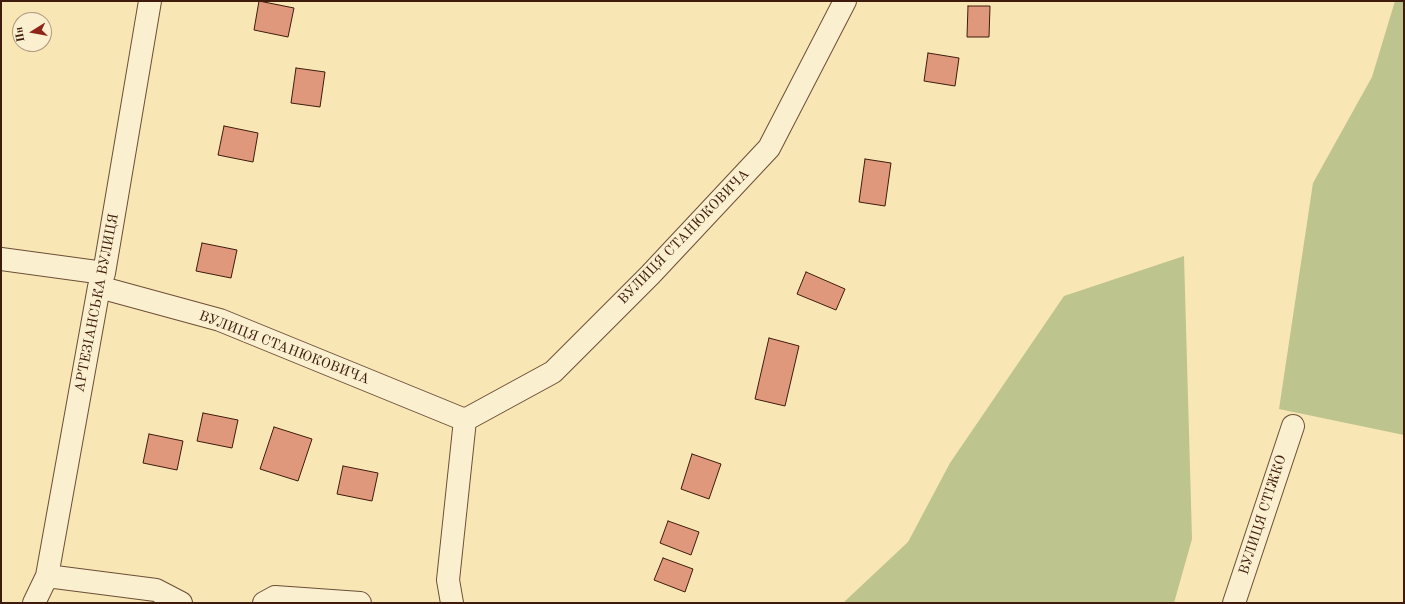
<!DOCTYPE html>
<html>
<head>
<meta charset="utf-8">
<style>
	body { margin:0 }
	#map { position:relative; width:1405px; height:604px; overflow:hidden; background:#f8e6b5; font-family:"Old Standard TT",serif }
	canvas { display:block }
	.frame { position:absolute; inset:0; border:2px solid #3e1b0c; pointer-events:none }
	.north { position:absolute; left:12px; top:12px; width:40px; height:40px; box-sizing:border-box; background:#faefcf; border:1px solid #af9a81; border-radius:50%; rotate:259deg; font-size:11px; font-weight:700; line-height:16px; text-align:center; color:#3e1b0c }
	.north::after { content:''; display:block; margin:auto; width:14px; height:18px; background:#8f2418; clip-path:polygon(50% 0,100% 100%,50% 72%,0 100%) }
</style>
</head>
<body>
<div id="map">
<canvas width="1405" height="604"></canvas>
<div class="frame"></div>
<div class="north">Пн</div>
</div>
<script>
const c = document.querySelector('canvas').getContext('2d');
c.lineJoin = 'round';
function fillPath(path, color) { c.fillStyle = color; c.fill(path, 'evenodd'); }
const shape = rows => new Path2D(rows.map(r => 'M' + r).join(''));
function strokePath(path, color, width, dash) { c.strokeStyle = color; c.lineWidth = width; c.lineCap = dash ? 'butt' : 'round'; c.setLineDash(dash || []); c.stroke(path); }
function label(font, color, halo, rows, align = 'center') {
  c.font = font + ' "Old Standard TT",serif'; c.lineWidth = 3.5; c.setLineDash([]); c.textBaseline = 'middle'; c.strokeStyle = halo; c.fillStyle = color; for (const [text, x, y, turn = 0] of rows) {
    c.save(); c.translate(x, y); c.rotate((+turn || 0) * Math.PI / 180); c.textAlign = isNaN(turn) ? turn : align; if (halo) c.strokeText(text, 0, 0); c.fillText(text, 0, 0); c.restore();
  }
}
fillPath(shape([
	[1395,1,1404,1,1404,435,1279,409,1313,183,1372,77],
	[1184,256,1192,539,1174,603,843,603,908,542,950,463,1064,296]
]), '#bec48d');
const building = shape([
	[259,1,294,8,288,37,254,30,259,1],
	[968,6,990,6,989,37,967,37,968,6],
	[928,53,959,58,955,86,924,81,928,53],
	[296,68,325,72,320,107,291,103,296,68],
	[224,126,258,133,253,162,218,155,224,126],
	[865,159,891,163,885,206,859,202,865,159],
	[202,243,237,250,231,278,196,271,202,243],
	[806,272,845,289,836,310,797,294,806,272],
	[769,338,799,346,785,406,755,399,769,338],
	[203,413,238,420,232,448,197,441,203,413],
	[274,427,312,439,298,481,260,469,274,427],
	[149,434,183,441,177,470,143,463,149,434],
	[692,454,721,464,709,499,681,489,692,454],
	[343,466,378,473,372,501,337,494,343,466],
	[668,521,699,532,691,555,660,543,668,521],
	[663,558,693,569,685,592,654,580,663,558]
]);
fillPath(building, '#df987b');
strokePath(building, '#3e1b0c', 1);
const minor = shape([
	[1,259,104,273],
	[99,287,220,320,465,420,553,372,650,275,769,148,845,1],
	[47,576,156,590,181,603],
	[34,603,47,576,99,287,104,273,150,1],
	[264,603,275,597,360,603],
	[452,603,448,580,465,420],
	[1234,603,1293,426]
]);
strokePath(minor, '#6c4e36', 24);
strokePath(minor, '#faefcf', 22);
label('14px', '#3e1b0c', '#faefcf', [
	["ВУЛИЦЯ СТАНЮКОВИЧА",684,237,-46],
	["АРТЕЗІАНСЬКА ВУЛИЦЯ",97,303,-79],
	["ВУЛИЦЯ СТАНЮКОВИЧА",284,348,21],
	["ВУЛИЦЯ СТІЖКО",1263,515,-72]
]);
</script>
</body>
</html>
